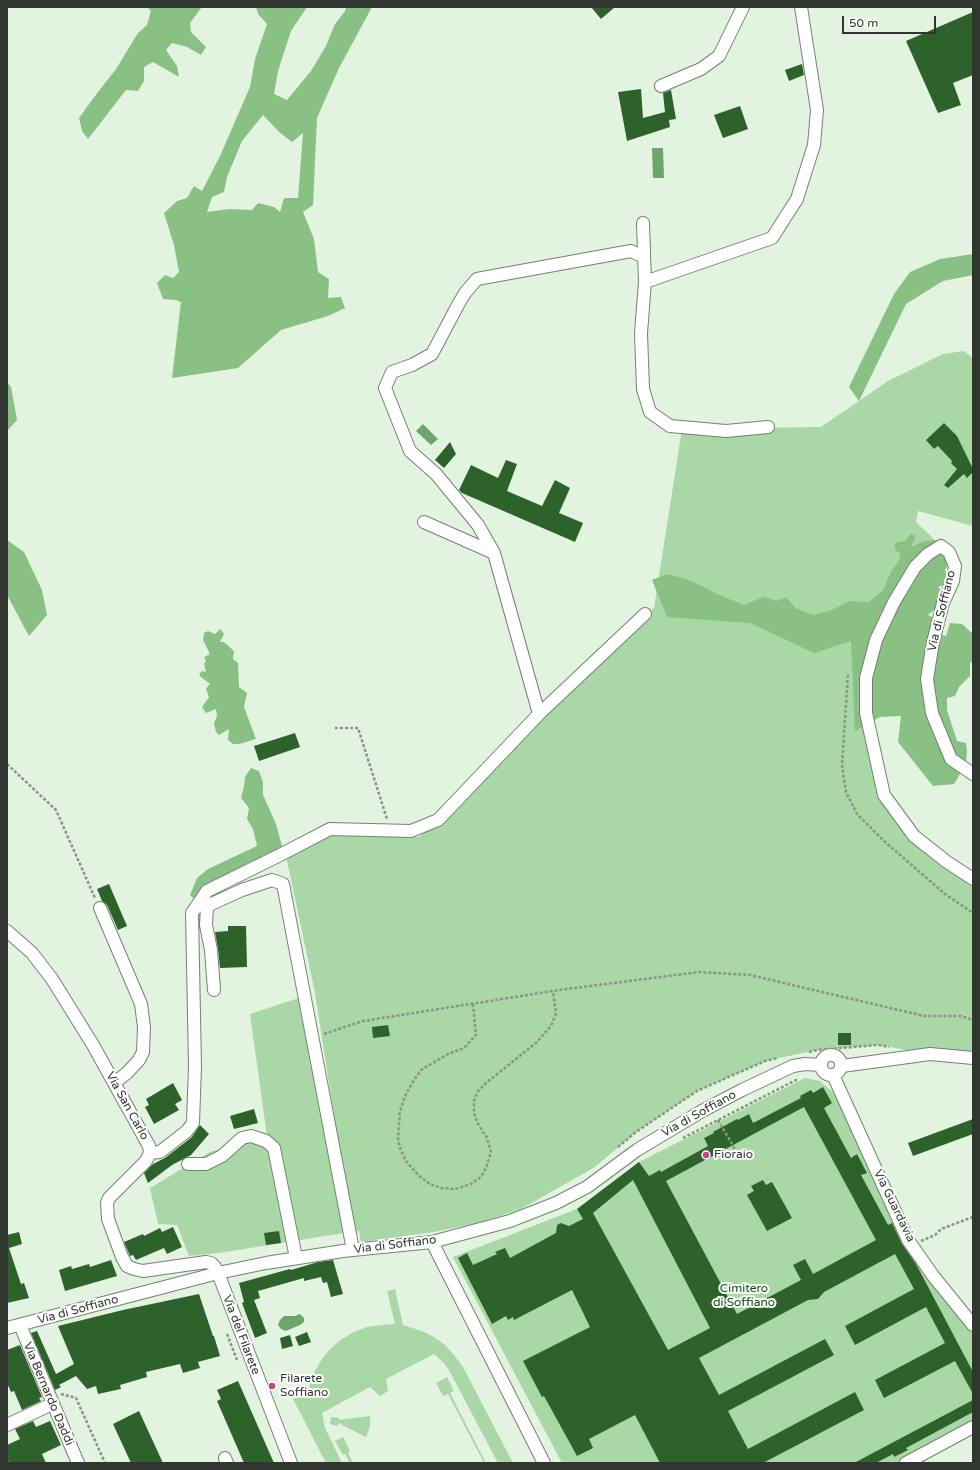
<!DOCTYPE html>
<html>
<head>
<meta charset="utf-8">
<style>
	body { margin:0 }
	#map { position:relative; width:980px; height:1470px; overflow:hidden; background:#e2f3e0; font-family:"Varela Round",sans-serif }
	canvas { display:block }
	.frame { position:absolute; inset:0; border:8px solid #30362f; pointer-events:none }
	.scale { position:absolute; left:842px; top:16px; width:94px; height:18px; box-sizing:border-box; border:2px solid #30362f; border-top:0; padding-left:5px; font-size:12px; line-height:14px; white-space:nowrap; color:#30362f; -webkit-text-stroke:3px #fff; paint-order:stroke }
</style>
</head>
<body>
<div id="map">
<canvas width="980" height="1470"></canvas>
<div class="frame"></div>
<div class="scale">50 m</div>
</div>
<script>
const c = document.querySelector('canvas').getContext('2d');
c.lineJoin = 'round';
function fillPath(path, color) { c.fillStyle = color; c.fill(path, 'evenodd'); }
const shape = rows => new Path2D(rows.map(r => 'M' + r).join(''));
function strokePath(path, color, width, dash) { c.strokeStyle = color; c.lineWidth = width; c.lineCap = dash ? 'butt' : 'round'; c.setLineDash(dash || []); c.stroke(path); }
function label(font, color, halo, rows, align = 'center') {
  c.font = font + ' "Varela Round",sans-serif'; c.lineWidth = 4; c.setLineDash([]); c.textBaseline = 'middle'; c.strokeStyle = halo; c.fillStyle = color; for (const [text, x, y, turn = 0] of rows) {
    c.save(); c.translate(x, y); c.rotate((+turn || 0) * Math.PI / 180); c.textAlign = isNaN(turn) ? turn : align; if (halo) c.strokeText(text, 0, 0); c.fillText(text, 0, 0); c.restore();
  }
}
fillPath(shape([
	[964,351,973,358,973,526,918,511,916,522,941,546,866,678,884,795,914,836,973,879,973,1058,930,1054,878,1045,817,1050,765,1061,697,1091,636,1132,595,1167,521,1209,482,1222,434,1232,361,1242,359,1231,352,1232,315,993,286,856,335,834,419,837,581,683,654,608,682,429,821,427,888,381,943,354],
	[299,998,344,1233,219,1253,189,1256,177,1225,158,1224,150,1188,210,1152,267,1136,250,1014],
	[805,1078,820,1081,841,1099,922,1268,945,1301,973,1332,973,1434,921,1463,562,1463,453,1257,577,1209,639,1162],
	[395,1289,403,1325,422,1331,434,1337,445,1345,455,1356,463,1367,513,1463,498,1463,451,1374,445,1364,434,1354,386,1379,388,1391,380,1396,370,1387,322,1413,325,1428,342,1463,326,1463,293,1399,304,1393,307,1397,310,1384,315,1371,322,1359,331,1348,342,1339,354,1332,367,1327,381,1325,395,1324,387,1291],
	[447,1377,454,1391,450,1393,486,1463,484,1463,448,1394,443,1396,436,1383],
	[370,1416,370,1427,366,1437,338,1423,337,1426,330,1424,331,1417,339,1418,339,1420],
	[343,1437,350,1451,348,1453,353,1463,350,1463,345,1454,343,1455,335,1441]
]), '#a9d8a6');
fillPath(shape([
	[147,7,202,7,190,23,191,32,206,47,201,55,187,47,172,43,166,50,177,66,179,77,153,62,144,67,144,81,138,91,126,90,88,139,82,131,79,118,98,92,116,69,138,33,147,25,151,11],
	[256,7,307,7,291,31,278,71,274,94,287,100,311,71,326,46,335,24,345,11,346,7,372,7,339,68,317,118,313,205,303,212,314,239,318,272,329,279,328,298,341,297,345,308,328,316,281,330,238,368,172,378,181,302,176,300,163,299,157,283,165,275,173,278,179,272,174,245,164,213,177,201,187,198,194,186,202,191,220,156,250,87,255,59,267,24,258,14],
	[263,115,279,132,292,142,303,133,298,198,284,198,280,212,274,207,258,203,252,210,229,209,207,212,212,197,224,192,227,177,242,141],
	[973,254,973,275,943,281,906,304,859,401,849,387,894,294,910,272,940,259],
	[7,382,11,387,17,420,7,431],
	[911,534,916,536,911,547,922,542,932,540,945,541,951,550,948,565,945,570,948,580,945,585,938,587,950,598,948,606,935,609,928,615,941,621,941,635,946,636,950,623,962,624,973,634,973,661,970,663,970,676,959,687,955,696,947,698,947,710,957,741,966,743,967,750,966,764,954,784,933,786,898,742,901,716,880,717,855,731,851,641,814,653,750,623,667,617,652,580,667,574,686,579,702,586,717,594,744,605,763,597,777,601,786,597,797,609,814,615,832,610,849,601,869,602,883,590,891,572,900,559,900,554,895,549,895,543,905,541],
	[7,540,24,552,42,590,47,615,29,636,7,595],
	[220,629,224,634,220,642,224,642,234,651,233,659,238,663,239,687,247,693,244,707,256,739,239,744,233,744,228,740,229,729,219,735,216,732,214,723,217,716,216,709,206,713,202,707,209,697,206,689,210,684,201,677,199,674,202,671,206,672,204,664,206,661,204,657,209,655,209,652,203,640,204,633,208,631,215,634],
	[251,768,259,771,263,782,263,795,276,824,282,846,280,855,196,897,193,898,190,895,197,878,208,869,257,846,253,829,247,819,249,808,241,798,244,786,245,777]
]), '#89c185');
fillPath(shape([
	[652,148,663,148,664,178,653,178],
	[423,424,438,439,431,445,416,431],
	[300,1314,304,1318,304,1322,300,1325,286,1331,281,1329,278,1325,280,1320,284,1316,295,1316]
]), '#6ea56b');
fillPath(shape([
	[591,7,615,7,601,19],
	[973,12,973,75,953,83,961,105,938,113,906,41],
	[802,64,804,75,789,81,785,70],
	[641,89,643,118,665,112,663,93,671,90,676,119,669,120,670,127,627,141,618,92],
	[740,106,748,129,723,138,714,115],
	[944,423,957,436,973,469,973,472,967,478,964,474,948,488,944,485,957,469,951,463,952,461,938,446,934,449,926,440],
	[450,442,456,454,444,468,435,460],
	[506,460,517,464,507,491,542,506,555,480,570,488,559,513,583,523,575,542,462,493,459,490,471,465,498,478],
	[295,733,300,747,259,761,254,746],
	[109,884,127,926,118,930,107,905,102,901,97,889],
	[228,926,246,926,247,967,220,968,218,949,215,932,228,931],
	[388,1025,390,1036,373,1038,372,1027],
	[838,1033,851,1033,851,1045,838,1045],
	[173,1083,182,1100,175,1104,179,1110,154,1124,145,1107,149,1105,146,1099],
	[823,1087,832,1103,824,1108,851,1158,857,1154,867,1173,861,1175,888,1225,892,1223,902,1244,916,1264,973,1372,973,1394,955,1361,884,1398,875,1380,945,1343,926,1307,855,1345,845,1326,914,1289,895,1254,824,1292,818,1299,808,1300,699,1358,719,1395,825,1339,834,1355,728,1411,748,1449,855,1392,864,1410,763,1463,660,1463,635,1415,589,1439,593,1448,577,1456,544,1396,542,1397,523,1361,590,1327,572,1290,514,1320,513,1317,508,1320,506,1316,492,1324,458,1258,467,1253,473,1265,497,1254,495,1252,505,1248,510,1258,556,1233,557,1225,561,1223,569,1226,583,1219,577,1209,639,1162,649,1176,660,1170,661,1172,708,1146,704,1138,714,1133,713,1132,737,1119,738,1120,749,1114,753,1123,801,1098,800,1096,811,1090,813,1093],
	[804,1107,876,1240,813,1274,805,1259,793,1265,801,1280,737,1314,666,1181],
	[633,1180,710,1328,668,1350,593,1213],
	[254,1109,258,1123,234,1129,230,1116],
	[973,1119,973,1134,913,1156,908,1143],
	[200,1125,209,1134,191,1155,172,1165,148,1183,144,1173,153,1164,165,1158,192,1137],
	[763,1180,766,1185,772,1182,792,1218,767,1231,747,1195,754,1191,751,1186],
	[173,1227,182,1247,167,1254,164,1248,136,1260,133,1255,130,1256,124,1242,143,1234,144,1236,160,1228,162,1232],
	[279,1231,281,1243,266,1245,264,1233],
	[19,1232,22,1244,9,1248,21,1284,24,1283,29,1298,7,1303,7,1235],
	[111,1260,117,1276,65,1291,59,1270,71,1266,72,1269,89,1264,90,1267],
	[333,1260,343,1294,331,1297,327,1282,323,1283,321,1277,304,1281,304,1278,258,1291,260,1298,254,1300,267,1333,255,1338,242,1303,244,1302,239,1283,290,1269,291,1270,318,1262],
	[199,1294,213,1336,214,1336,220,1356,198,1362,200,1368,183,1373,180,1364,146,1372,147,1377,120,1385,121,1389,98,1394,96,1386,87,1389,76,1376,59,1385,61,1387,55,1390,31,1333,37,1331,56,1374,74,1364,58,1326,123,1310],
	[307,1332,311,1342,299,1346,295,1337],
	[290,1335,293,1346,282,1349,280,1338],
	[20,1345,42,1397,39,1398,41,1401,22,1410,14,1391,11,1392,7,1383,7,1350],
	[238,1381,274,1463,244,1463,217,1401,221,1399,217,1390],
	[973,1400,973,1412,906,1448,908,1450,894,1457,893,1454,876,1463,854,1463],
	[139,1411,163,1463,131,1463,113,1424],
	[33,1421,36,1427,50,1421,61,1445,42,1454,46,1463,9,1463,7,1458,7,1445,20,1439,15,1429]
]), '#2d632b');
const minor = shape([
	[661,86,701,69,719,56,743,7],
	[643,223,645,282,641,333,643,389,650,412,670,426,726,431,768,427],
	[645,282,772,238,797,199,814,145,817,110,801,7],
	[424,522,494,553],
	[539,714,494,553,478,525,436,474,410,451,385,388,392,372,412,365,432,354,459,303,465,293,477,279,631,251,644,257],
	[973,774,951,759,932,713,927,679,933,642,943,603,953,581,955,566,949,552,941,546,928,554,915,567,894,602,876,640,866,678,866,713,884,795,914,836,947,862,973,879],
	[100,908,141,1004,144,1027,143,1052,139,1060,127,1073,114,1083],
	[7,931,32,953,52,979,93,1045,149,1146,150,1153,146,1161,109,1198,107,1203,108,1219,122,1257,127,1266,134,1269,143,1271,206,1262,211,1263,215,1267,218,1273,291,1463],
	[214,990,211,950,206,925,207,906,242,890,272,880,283,884,353,1250],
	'821 1065a10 10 0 1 1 20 0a10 10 0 1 1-20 0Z',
	[842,1066,930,1054,973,1058],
	[833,1075,908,1240,934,1277,973,1325],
	[150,1153,160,1152,187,1131,193,1123,195,1066,192,913,207,891,280,855,330,829,411,831,438,820,539,714,645,614],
	[188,1164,206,1164,222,1156,242,1138,251,1136,266,1141,274,1148,296,1258],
	[432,1242,544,1463],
	[20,1325,78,1463],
	[7,1328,218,1273,266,1263,343,1251,432,1242,510,1221,556,1203,587,1187,637,1150,702,1111,742,1090,793,1066,805,1064,821,1065],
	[7,1425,52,1404],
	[225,1458,227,1463],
	[906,1463,973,1427]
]);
strokePath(minor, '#728271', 14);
strokePath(shape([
	[848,675,842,765,846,792,857,814,884,841,945,894,973,913],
	[335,728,358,728,387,819],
	[7,764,56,810,95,898],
	[473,1004,476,1035,464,1048,448,1054,421,1070,412,1083,405,1096,400,1111,398,1138,400,1148,406,1161,418,1175,430,1184,441,1188,455,1189,471,1184,481,1177,486,1168,491,1152,487,1138,478,1124,474,1113,474,1101,478,1091,486,1083,536,1043,551,1026,556,1014,553,991],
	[324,1034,363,1021,559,990,699,972,750,975,924,1016,961,1016,973,1020],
	[809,1052,817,1050,878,1045,889,1047],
	[718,1120,736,1151],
	[683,1138,798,1079],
	[618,1147,636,1132,697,1091,765,1061,778,1058],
	[921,1241,935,1235,941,1229,973,1217],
	[227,1334,237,1360],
	[61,1394,76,1398,105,1463]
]), '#899588', 2.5, [3, 2]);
strokePath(minor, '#fff', 12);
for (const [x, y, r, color] of [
	[706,1155,4,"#c94487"],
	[272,1386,4,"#c94487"]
]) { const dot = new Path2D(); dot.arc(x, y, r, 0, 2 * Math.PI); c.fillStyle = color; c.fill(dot); strokePath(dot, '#fff', 1.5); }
label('12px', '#30362f', '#fff', [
	["Via di Soffiano",942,611,-76],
	["Via San Carlo",127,1106,61],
	["Via di Soffiano",699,1114,-29],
	["Via Guardavia",894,1206,64],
	["Via di Soffiano",395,1245,-7],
	["Via di Soffiano",78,1310,-15],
	["Via del Filarete",241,1335,69],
	["Via Bernardo Daddi",48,1394,67]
]);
label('12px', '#30362f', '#fff', [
	["Fioraio",714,1155],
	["Filarete",280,1379],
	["Soffiano",280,1393]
], 'left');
label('12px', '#005602', '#fff', [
	["Cimitero",744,1289],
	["di Soffiano",744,1303]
]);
</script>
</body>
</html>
